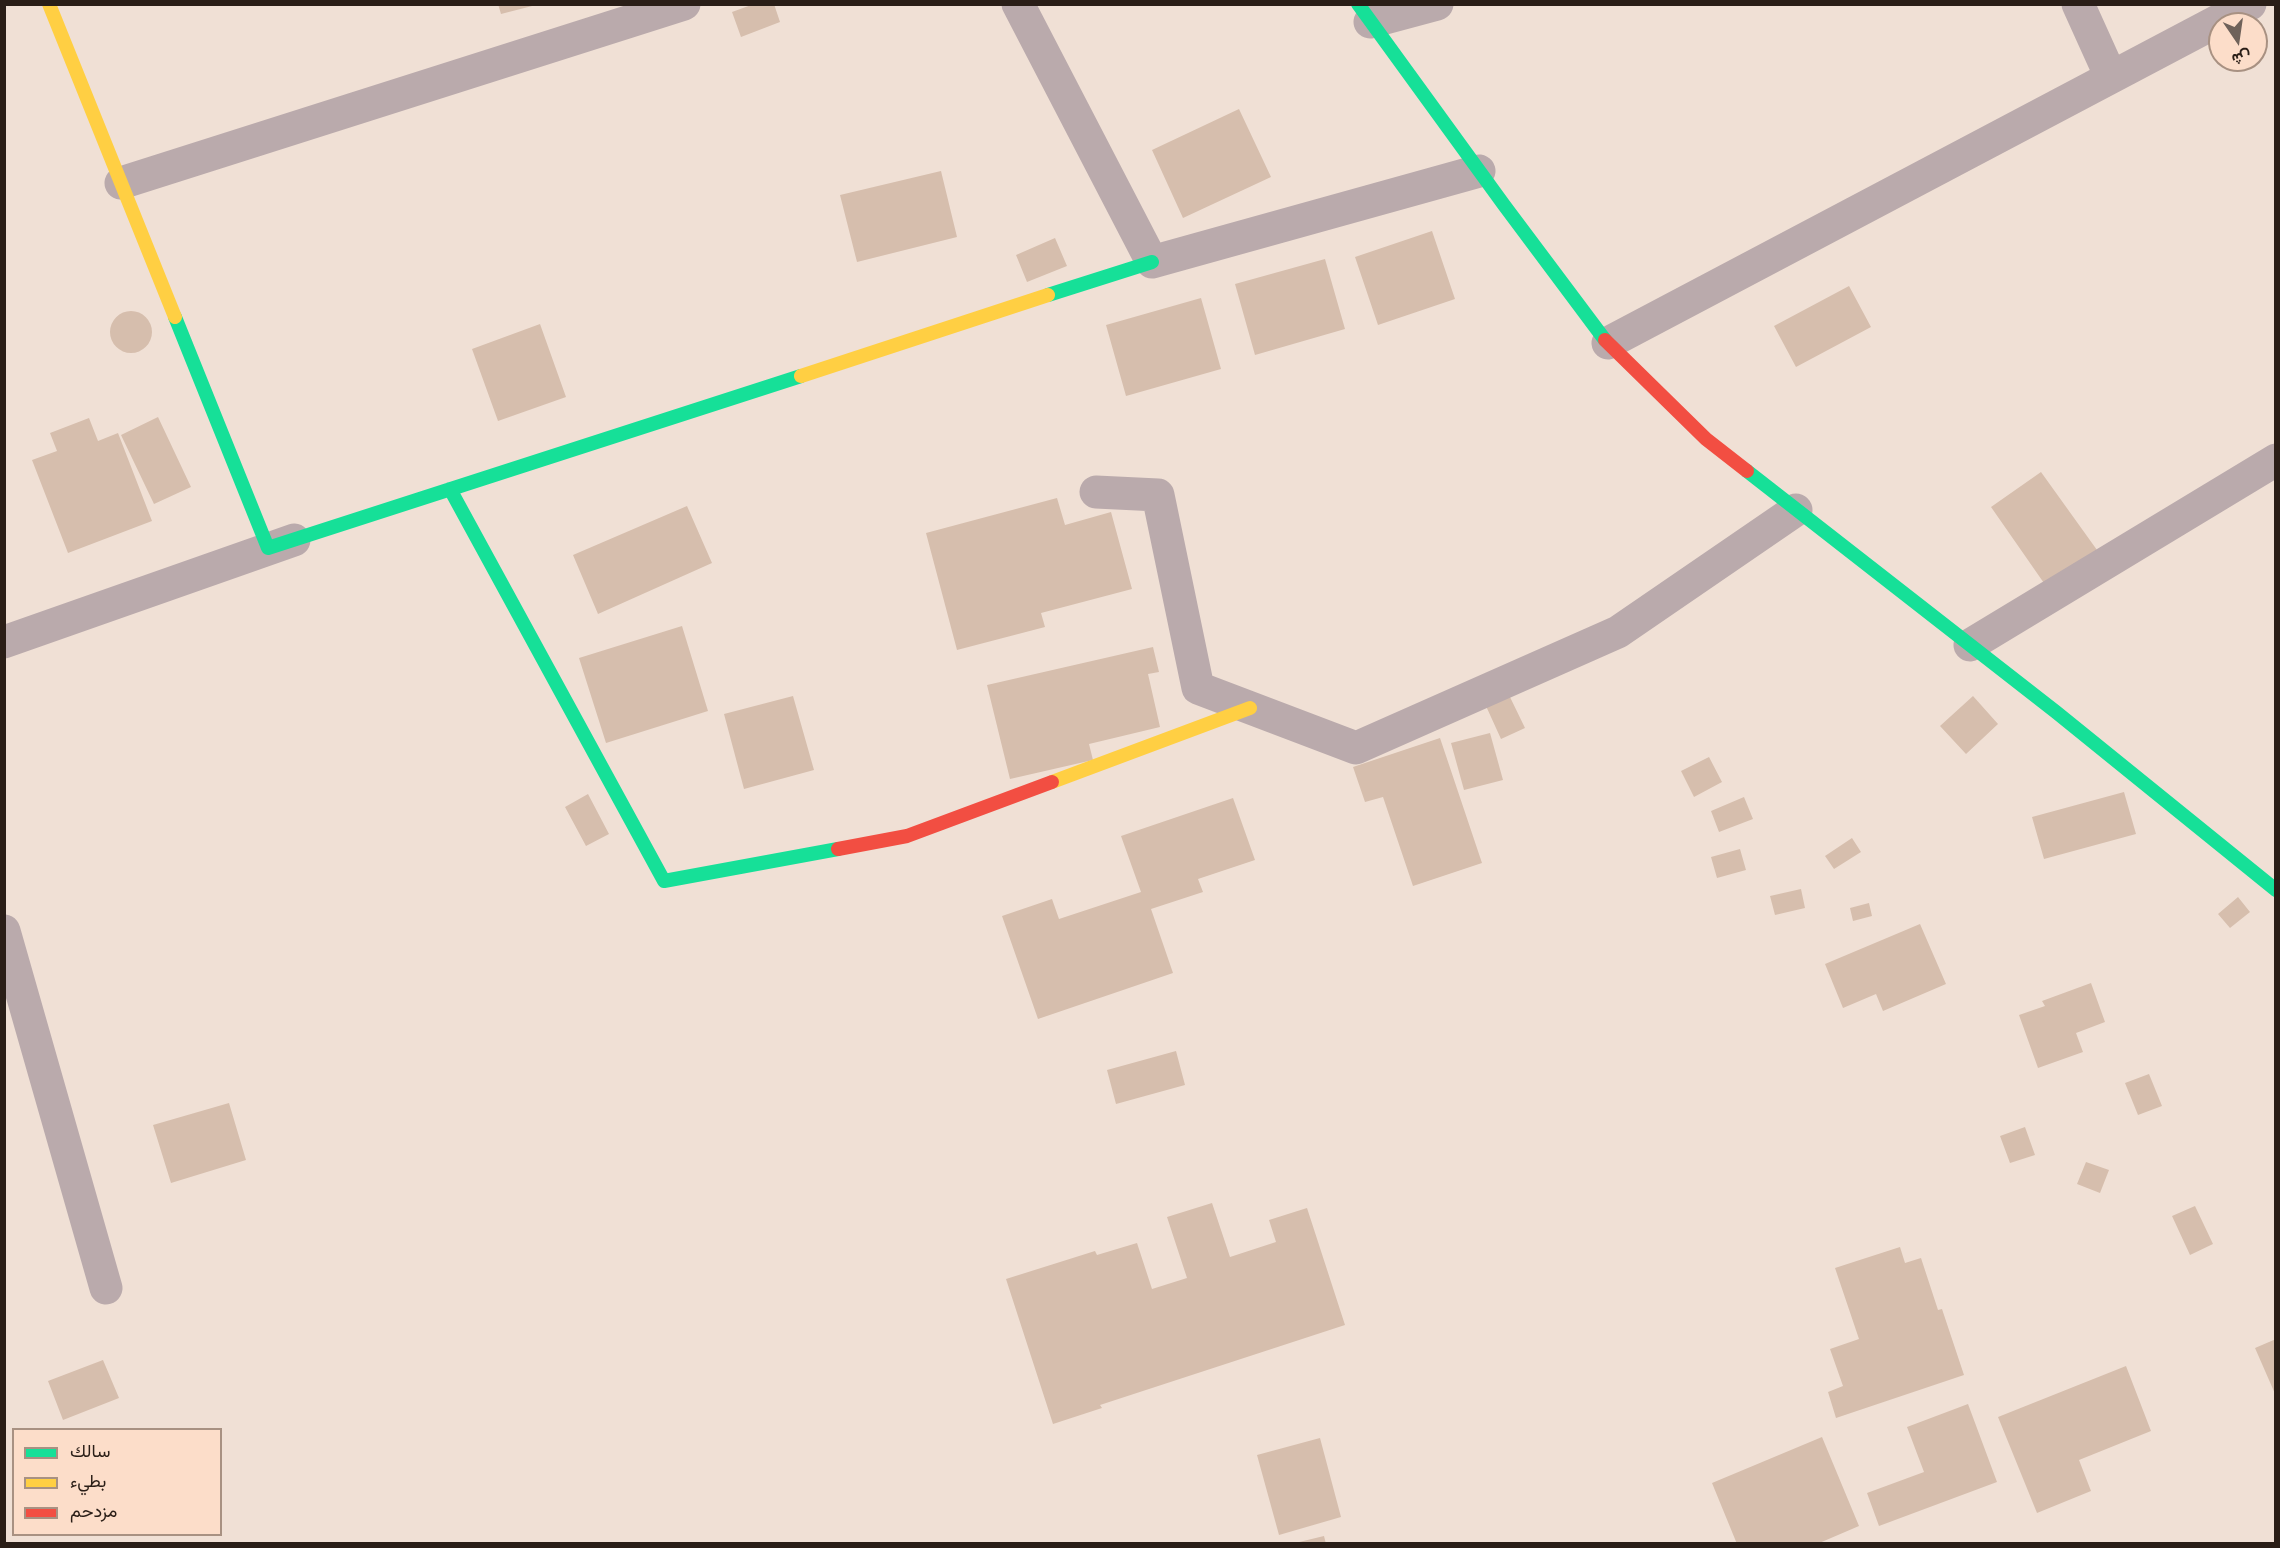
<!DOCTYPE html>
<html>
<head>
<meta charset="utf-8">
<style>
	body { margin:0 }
	#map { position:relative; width:2280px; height:1548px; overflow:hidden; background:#f0e0d5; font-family:Cabin,Vazirmatn,sans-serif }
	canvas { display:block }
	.frame { position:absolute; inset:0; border:6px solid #2a1e17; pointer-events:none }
	.legend { position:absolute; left:12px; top:1428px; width:210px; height:108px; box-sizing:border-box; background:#fcddc9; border:2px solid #a89182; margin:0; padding:8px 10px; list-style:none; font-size:18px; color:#2a1e17 }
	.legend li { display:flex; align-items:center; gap:12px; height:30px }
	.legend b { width:30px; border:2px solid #a89182 }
	.north { position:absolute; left:2208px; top:12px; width:60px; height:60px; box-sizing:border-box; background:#fcddc9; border:2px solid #a89182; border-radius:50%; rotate:167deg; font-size:16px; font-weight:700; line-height:24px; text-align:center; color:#2a1e17 }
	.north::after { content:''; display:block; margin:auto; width:21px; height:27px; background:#6f625a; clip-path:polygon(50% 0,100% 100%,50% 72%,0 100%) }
</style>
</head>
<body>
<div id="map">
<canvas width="2280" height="1548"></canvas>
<div class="frame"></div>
<ul class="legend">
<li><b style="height:8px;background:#16e098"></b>سالك</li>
<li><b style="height:8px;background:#ffcf43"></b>بطيء</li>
<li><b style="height:8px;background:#f24e42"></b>مزدحم</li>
</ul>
<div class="north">ش</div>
</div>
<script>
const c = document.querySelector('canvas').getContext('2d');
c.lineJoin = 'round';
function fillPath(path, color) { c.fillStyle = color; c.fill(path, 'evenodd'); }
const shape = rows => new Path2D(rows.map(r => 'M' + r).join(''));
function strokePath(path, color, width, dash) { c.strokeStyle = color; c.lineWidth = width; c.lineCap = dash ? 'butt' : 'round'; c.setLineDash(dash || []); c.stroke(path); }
fillPath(shape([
	[498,4,536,4,536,5,501,14],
	[754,4,774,4,780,22,741,37,732,12],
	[1239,109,1271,177,1183,218,1152,150],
	[941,171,957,237,857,262,840,195],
	[1432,231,1455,299,1378,325,1355,257],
	[1055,238,1067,266,1027,282,1016,255],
	[1325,259,1345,329,1255,355,1235,284],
	[1849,286,1871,327,1796,367,1774,326],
	[1201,298,1221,369,1126,396,1106,325],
	'110 332a21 21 0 1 1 42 0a21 21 0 1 1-42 0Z',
	[540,324,566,397,498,421,472,349],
	[158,417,191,487,154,504,121,435],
	[89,418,98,441,118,433,152,521,68,553,32,460,57,451,50,433],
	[2041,472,2097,550,2046,586,1991,507],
	[1057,498,1065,525,1111,512,1132,589,1041,613,1045,627,957,650,926,533],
	[687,506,712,563,598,614,573,555],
	[682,626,708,711,606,743,579,658],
	[1153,647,1159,672,1148,674,1160,727,1089,744,1093,760,1010,779,987,685],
	[1509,695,1525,728,1501,739,1486,706],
	[793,696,814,770,744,789,724,714],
	[1973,696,1998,724,1966,754,1940,726],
	[1490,733,1503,780,1464,790,1451,743],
	[1440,738,1482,863,1413,886,1383,797,1365,802,1353,767],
	[1709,757,1722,782,1694,797,1681,771],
	[2124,792,2136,834,2044,859,2032,817],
	[588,794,609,834,586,846,565,807],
	[1744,797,1753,819,1719,832,1711,811],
	[1233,798,1255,860,1198,879,1203,892,1151,909,1173,973,1038,1019,1002,916,1052,899,1059,919,1141,892,1121,836],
	[1852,838,1861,852,1834,869,1825,856],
	[1740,849,1746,870,1717,878,1711,857],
	[1801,889,1805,908,1775,915,1770,896],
	[2238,897,2250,912,2230,928,2218,914],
	[1869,903,1872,916,1853,921,1850,908],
	[1920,924,1946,984,1883,1011,1876,994,1843,1008,1825,964],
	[2091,983,2105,1022,2076,1033,2083,1052,2038,1068,2019,1015,2045,1006,2042,1001],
	[1176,1051,1185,1085,1116,1104,1107,1070],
	[2149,1074,2162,1106,2138,1115,2125,1083],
	[229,1103,246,1160,171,1183,153,1125],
	[2025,1127,2035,1155,2010,1163,2000,1136],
	[2086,1162,2109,1170,2100,1193,2077,1184],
	[1212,1203,1230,1257,1276,1242,1269,1220,1307,1208,1345,1325,1100,1405,1102,1408,1053,1424,1006,1279,1095,1251,1097,1255,1137,1243,1152,1289,1187,1278,1167,1217],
	[2195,1206,2213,1244,2190,1255,2172,1216],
	[1900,1247,1905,1263,1921,1258,1938,1310,1942,1309,1964,1375,1836,1418,1828,1392,1843,1386,1830,1349,1859,1339,1835,1268],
	[2276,1339,2276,1396,2255,1348],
	[103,1360,119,1398,63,1420,48,1381],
	[2126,1366,2151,1431,2079,1460,2091,1491,2037,1513,1998,1417],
	[1968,1404,1997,1482,1879,1526,1867,1493,1924,1472,1907,1427],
	[1822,1437,1859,1526,1817,1544,1737,1544,1712,1483],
	[1320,1438,1341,1517,1279,1535,1257,1455],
	[1324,1536,1326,1544,1295,1544,1295,1543]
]), '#d6bead');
strokePath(shape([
	[1018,4,1152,262,1479,171],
	[2078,4,2111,77],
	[1370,22,1437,4],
	[121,183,684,4],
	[1608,343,2250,4],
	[1096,492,1158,495,1198,688,1356,748,1618,632,1796,510],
	[4,642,294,540],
	[1970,645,2276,460],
	[4,931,106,1288]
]), '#baaaac', 33);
strokePath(shape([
	[1358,4,1504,205,1605,340],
	[1048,295,1152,262],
	[175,317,268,548,801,376],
	[1747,471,2056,712,2276,890],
	[450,489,664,881,838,849]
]), '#16e098', 14);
strokePath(shape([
	[49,4,175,317],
	[801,376,1048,295],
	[1052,782,1250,708]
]), '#ffcf43', 14);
strokePath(shape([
	[1605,340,1706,439,1747,471],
	[838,849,907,836,1052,782]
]), '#f24e42', 14);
</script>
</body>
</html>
